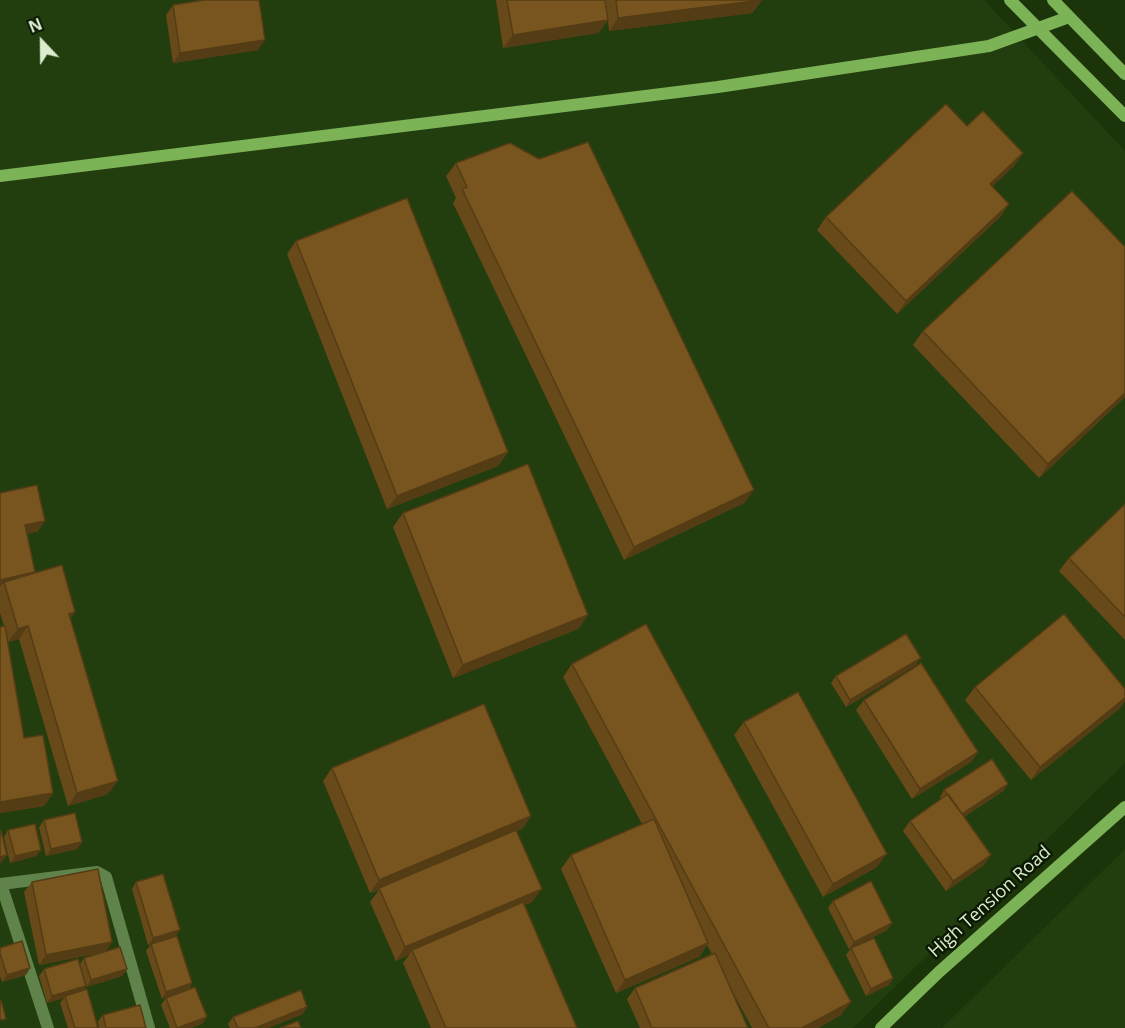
<!DOCTYPE html>
<html>
<head>
<meta charset="utf-8">
<style>
	body { margin:0 }
	#map { position:relative; width:1125px; height:1028px; overflow:hidden; background:#1c3409; font-family:"Open Sans",sans-serif }
	canvas { display:block }
	.north { position:absolute; left:12px; top:12px; width:60px; height:60px; -webkit-text-stroke:4px #0c1903; paint-order:stroke; rotate:338deg; font-size:16px; font-weight:700; line-height:24px; text-align:center; color:#daedcf }
	.north::after { content:''; display:block; margin:auto; width:21px; height:27px; background:#daedcf; clip-path:polygon(50% 0,100% 100%,50% 72%,0 100%) }
</style>
</head>
<body>
<div id="map">
<canvas width="1125" height="1028"></canvas>
<div class="north">N</div>
</div>
<script>
const c = document.querySelector('canvas').getContext('2d');
c.lineJoin = 'round';
function fillPath(path, color) { c.fillStyle = color; c.fill(path, 'evenodd'); }
const shape = rows => new Path2D(rows.map(r => 'M' + r).join(''));
function strokePath(path, color, width, dash) { c.strokeStyle = color; c.lineWidth = width; c.lineCap = dash ? 'butt' : 'round'; c.setLineDash(dash || []); c.stroke(path); }
function label(font, color, halo, rows, align = 'center') {
  c.font = font + ' "Open Sans",sans-serif'; c.lineWidth = 5; c.setLineDash([]); c.textBaseline = 'middle'; c.strokeStyle = halo; c.fillStyle = color; for (const [text, x, y, turn = 0] of rows) {
    c.save(); c.translate(x, y); c.rotate((+turn || 0) * Math.PI / 180); c.textAlign = isNaN(turn) ? turn : align; if (halo) c.strokeText(text, 0, 0); c.fillText(text, 0, 0); c.restore();
  }
}
fillPath(shape([
	[0,0,984,0,1125,151,1125,763,853,1028,0,1028],
	[1125,849,1125,1028,942,1028]
]), '#233e0e');
strokePath(shape([
	[0,884,1,884,48,1028],
	[1,884,97,872,106,877,149,1028]
]), '#60824b', 12);
strokePath(shape([
	[1010,0,1125,116],
	[1053,0,1125,74],
	[0,176,718,87,989,46,1069,17],
	[881,1028,939,972,1125,807]
]), '#7cb357', 12);
fillPath(shape([
	[496,0,605,0,607,14,605,0,762,0,752,13,609,31,608,20,598,33,503,48],
	[173,5,258,50,173,63,166,15],
	[967,126,1023,153,1014,166,992,186,1009,204,1000,217,897,314,817,230,826,217],
	[456,163,744,503,624,560,453,203,456,198,446,176],
	[296,241,508,452,498,466,387,509,287,254],
	[923,331,1125,397,1039,478,913,345],
	[0,493,38,531,27,534,35,572,70,619,108,794,68,806,19,639,8,642,24,738,53,793,44,806,0,813,4,626,0,613],
	[1125,504,1125,640,1059,571,1069,558],
	[403,513,588,615,578,629,453,678,393,527],
	[572,664,841,1015,818,1028,752,1028,730,987,748,1028,640,1028,627,999,635,988,712,954,707,945,699,957,616,993,561,869,571,855,642,824,563,677],
	[916,665,846,707,831,683,836,676],
	[975,687,1125,689,1125,701,1120,708,1031,780,965,700],
	[864,700,978,752,971,762,912,799,856,710],
	[744,722,877,867,823,897,734,735],
	[332,768,531,816,522,829,517,831,532,902,525,905,577,1028,431,1028,403,963,409,955,396,961,370,902,379,890,370,893,323,781],
	[1008,784,1003,791,964,817,984,865,946,891,903,831,910,821,941,799,940,797,944,790],
	[44,820,82,842,77,849,46,856,39,827],
	[8,830,41,850,36,856,10,863,4,837],
	[32,882,112,942,106,951,127,969,122,976,86,987,86,986,83,990,98,1028,68,1028,60,1003,64,998,47,1003,39,976,44,969,80,964,84,958,99,953,39,965,24,892],
	[136,882,175,937,192,983,188,990,202,1024,191,1028,170,1028,161,1005,166,998,181,992,162,999,146,951,151,944,172,938,148,945,132,889],
	[833,901,887,930,849,949,828,908],
	[0,948,26,975,2,982,0,976],
	[851,948,893,978,889,985,866,996,846,955],
	[303,1014,268,1028,230,1028,228,1024,233,1017],
	[103,1015,146,1028,99,1028,98,1021]
]), '#67491a');
fillPath(shape([
	[762,0,752,13,609,31,618,18],
	[608,20,598,33,503,48,513,35],
	[265,40,258,50,173,63,180,53],
	[1023,153,1014,166,981,197,990,184],
	[1009,204,1000,217,897,314,906,301],
	[1125,393,1125,397,1039,478,1048,464],
	[508,452,498,466,387,509,397,496],
	[754,490,744,503,624,560,634,547],
	[45,521,38,531,18,536,25,525],
	[35,572,4,582,0,587,0,580],
	[75,612,66,625,69,614],
	[588,615,578,629,453,678,463,665],
	[28,626,19,639,8,642,18,629],
	[921,658,916,665,846,707,850,700],
	[1125,698,1125,701,1120,708,1031,780,1040,767],
	[978,752,971,762,912,799,920,789],
	[118,781,108,794,68,806,77,793],
	[1008,784,1003,791,956,822,961,815],
	[53,793,44,806,0,813,0,802],
	[531,816,522,829,370,893,379,880],
	[82,842,77,849,46,856,51,849],
	[41,850,36,856,10,863,15,856],
	[887,854,877,867,823,897,833,884],
	[7,855,2,862,0,863,0,857],
	[991,855,984,865,946,891,953,881],
	[542,889,532,902,413,953,412,950,409,955,396,961,405,947],
	[892,923,887,930,849,949,854,942],
	[180,930,175,937,148,945,153,938],
	[112,942,105,952,39,965,46,955],
	[708,943,699,957,616,993,625,980],
	[30,968,26,975,2,982,7,975],
	[127,969,122,976,86,987,91,980],
	[893,978,889,985,866,996,871,989],
	[192,983,187,990,162,999,166,992],
	[86,986,81,993,65,996,64,998,47,1003,52,996],
	[851,1002,841,1015,818,1028,802,1028],
	[307,1007,303,1014,268,1028,255,1028],
	[207,1017,202,1024,191,1028,178,1028]
]), '#543c15');
const building = shape([
	[204,0,259,0,265,40,180,53,173,5,204,0],
	[507,0,605,0,608,20,513,35,507,0],
	[616,0,762,0,618,18,616,0],
	[946,104,967,126,983,111,1023,153,990,184,1009,204,906,301,826,217,946,104],
	[588,142,754,490,634,547,462,189,467,187,456,163,510,143,539,159,588,142],
	[1072,191,1125,247,1125,393,1048,464,923,331,1072,191],
	[407,198,508,452,397,496,296,241,407,198],
	[528,464,588,615,463,665,403,513,528,464],
	[37,485,45,521,25,525,35,572,0,580,0,493,37,485],
	[1125,504,1125,617,1069,558,1125,504],
	[62,565,75,612,69,614,118,781,77,793,28,626,18,629,4,582,62,565],
	[1064,614,1125,689,1125,698,1040,767,975,687,1064,614],
	[646,624,851,1002,802,1028,769,1028,572,664,646,624],
	[5,626,24,738,43,735,53,793,0,802,0,627,5,626],
	[906,634,921,658,850,700,836,676,906,634],
	[921,663,978,752,920,789,864,700,921,663],
	[798,692,887,854,833,884,744,722,798,692],
	[484,704,531,816,379,880,332,768,484,704],
	[992,759,1008,784,962,814,944,790,992,759],
	[948,794,991,855,953,881,910,821,948,794],
	[75,813,82,842,51,849,44,820,75,813],
	[654,819,708,943,625,980,571,855,654,819],
	[35,824,41,850,15,856,8,830,35,824],
	[516,830,542,889,405,947,379,888,516,830],
	[1,831,7,855,0,857,0,832,1,831],
	[98,869,112,942,46,955,32,882,98,869],
	[163,874,180,930,153,938,136,882,163,874],
	[871,881,892,923,854,942,833,901,871,881],
	[523,902,577,1028,446,1028,412,950,523,902],
	[177,936,192,983,166,992,151,944,177,936],
	[874,938,893,978,871,989,851,948,874,938],
	[22,941,30,968,7,975,0,953,0,948,22,941],
	[120,947,127,969,91,980,84,958,120,947],
	[715,953,748,1028,652,1028,635,988,715,953],
	[78,959,86,986,52,996,44,969,78,959],
	[195,987,207,1017,177,1028,166,998,195,987],
	[87,989,98,1028,75,1028,65,996,87,989],
	[301,990,307,1007,255,1028,238,1028,233,1017,301,990],
	[1,1000,6,1019,0,1020,0,1001,1,1000],
	[140,1005,146,1028,106,1028,103,1015,140,1005],
	[298,1021,301,1028,280,1028,298,1021]
]);
fillPath(building, '#78551e');
strokePath(building, '#543c15', 1.5);
label('18px', '#daedcf', '#0c1903', [
	["High Tension Road",990,902,-42]
]);
</script>
</body>
</html>
